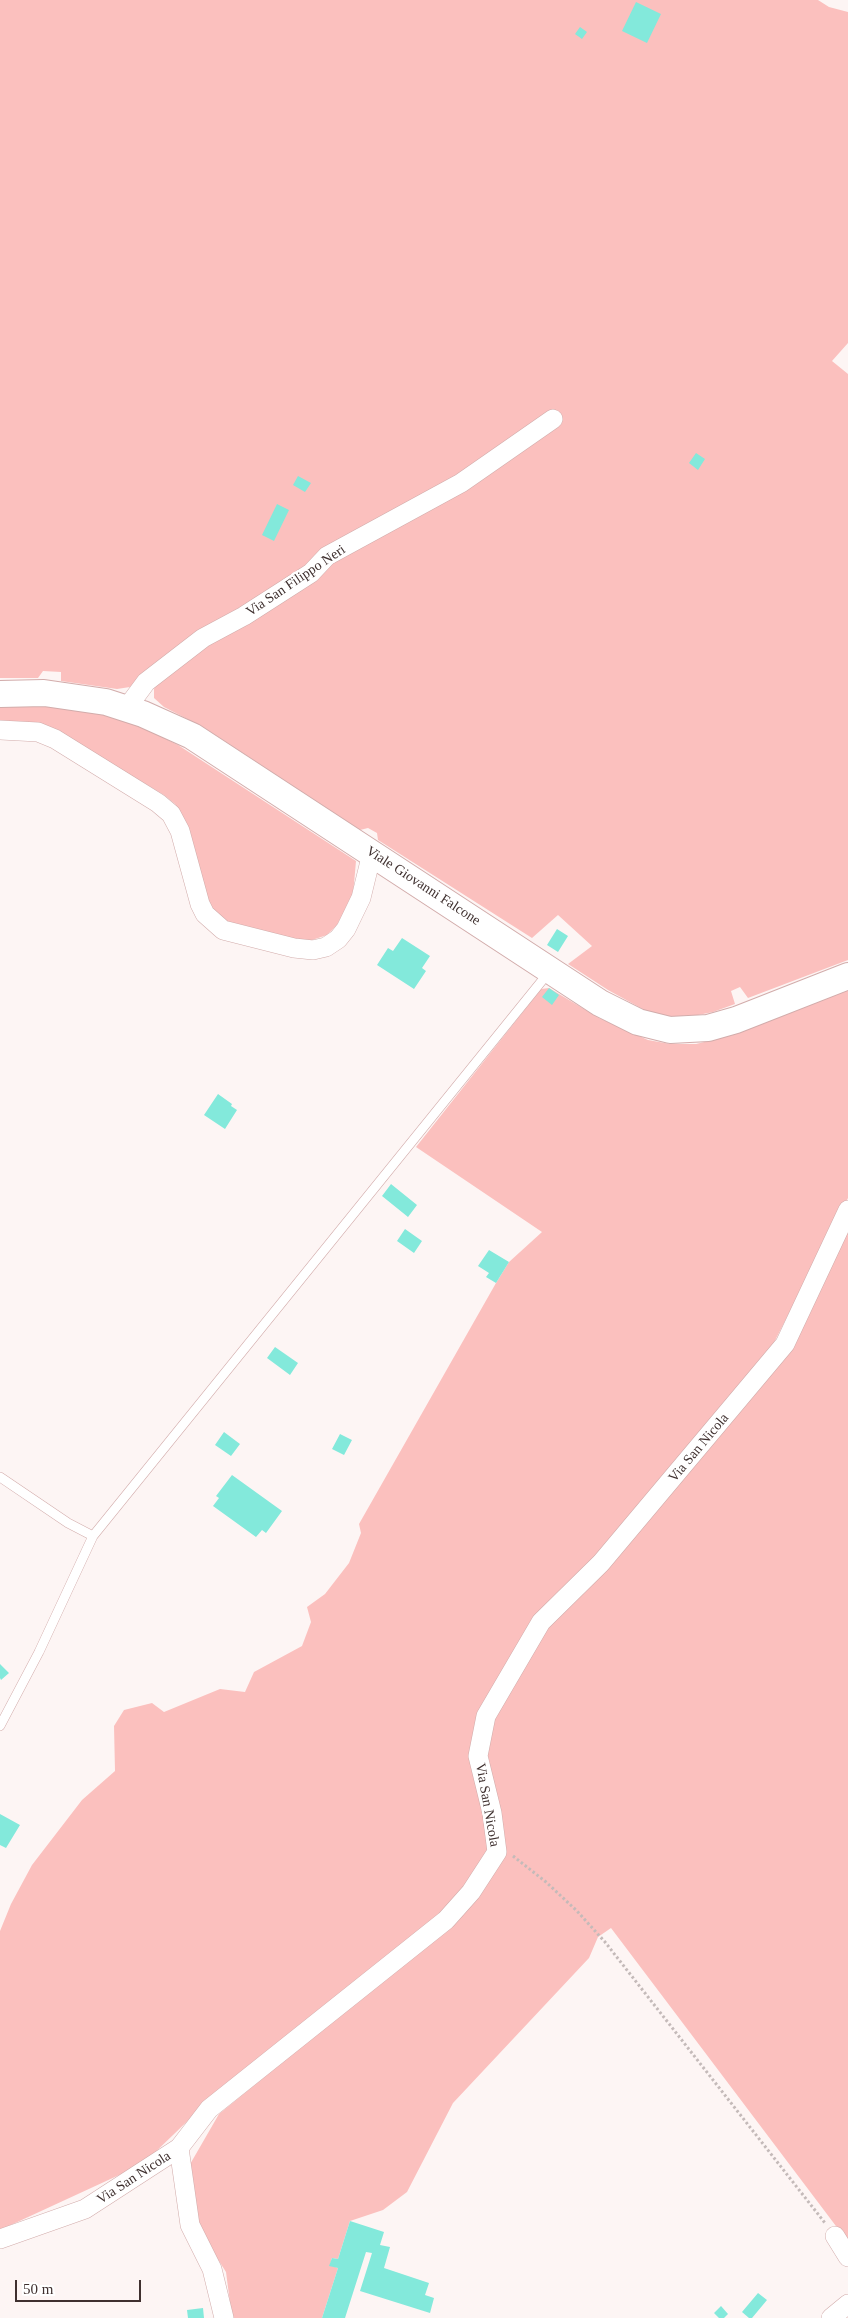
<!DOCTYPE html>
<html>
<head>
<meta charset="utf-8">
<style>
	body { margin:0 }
	#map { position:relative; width:848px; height:2318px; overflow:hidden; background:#fdf5f4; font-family:Georgia,serif }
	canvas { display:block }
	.scale { position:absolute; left:15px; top:2280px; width:126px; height:22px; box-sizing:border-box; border:2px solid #3f302f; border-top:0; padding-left:6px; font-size:15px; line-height:18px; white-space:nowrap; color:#3f302f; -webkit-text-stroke:4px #fff; paint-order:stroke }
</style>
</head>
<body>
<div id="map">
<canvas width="848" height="2318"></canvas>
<div class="scale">50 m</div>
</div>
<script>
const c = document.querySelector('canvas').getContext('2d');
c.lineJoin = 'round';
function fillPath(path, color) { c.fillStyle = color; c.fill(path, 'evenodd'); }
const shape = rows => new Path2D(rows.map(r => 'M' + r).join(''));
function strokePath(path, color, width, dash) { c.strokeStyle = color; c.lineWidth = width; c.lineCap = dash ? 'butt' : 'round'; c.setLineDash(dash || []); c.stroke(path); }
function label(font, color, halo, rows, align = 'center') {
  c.font = font + ' Georgia,serif'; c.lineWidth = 5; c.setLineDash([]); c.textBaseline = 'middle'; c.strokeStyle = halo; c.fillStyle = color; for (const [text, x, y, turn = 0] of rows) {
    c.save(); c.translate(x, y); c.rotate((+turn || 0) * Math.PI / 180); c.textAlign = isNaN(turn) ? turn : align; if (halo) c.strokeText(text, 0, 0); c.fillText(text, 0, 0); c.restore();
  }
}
fillPath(shape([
	[0,0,818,0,829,7,848,12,848,343,832,361,848,374,848,960,748,998,740,987,731,991,735,1004,713,1012,698,1015,664,1017,648,1012,608,990,568,964,592,946,558,915,532,938,378,840,377,833,368,828,360,830,203,727,164,707,154,698,154,689,173,650,130,687,117,689,61,681,61,672,43,671,38,678,0,678],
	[49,706,114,716,144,728,178,745,356,861,353,895,337,925,327,935,306,942,227,923,209,906,188,826,175,804,164,795,60,733,0,723,0,707],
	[549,988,599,1018,648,1040,670,1044,696,1044,733,1035,848,990,848,1198,764,1362,608,1546,477,1724,487,1820,487,1859,459,1899,202,2107,143,2164,0,2230,0,1931,11,1904,32,1865,82,1800,115,1771,114,1726,124,1710,152,1703,164,1712,220,1689,245,1692,254,1672,302,1646,311,1622,307,1607,325,1594,349,1563,361,1533,359,1524,496,1283,509,1262,542,1232,416,1147,541,989],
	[848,1221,848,2242,611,1928,598,1937,589,1958,453,2103,407,2192,383,2210,350,2221,338,2259,332,2258,330,2265,338,2268,322,2318,232,2318,226,2272,198,2228,189,2166,219,2114,448,1927,499,1862,485,1755,492,1715,543,1627,789,1345]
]), '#fbc0be');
fillPath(shape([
	[636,2,661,14,647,43,622,31],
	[580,27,587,32,582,39,575,34],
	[696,453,705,459,698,470,689,463],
	[298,476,311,483,305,492,293,485],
	[277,504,289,510,274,541,262,535],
	[557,929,568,936,558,952,547,945],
	[402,938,430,956,422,968,426,971,414,989,377,965,388,948,393,951],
	[549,988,559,995,552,1005,542,997],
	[218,1094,232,1104,231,1106,237,1110,225,1129,204,1115],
	[391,1184,417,1205,408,1217,382,1196],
	[405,1229,422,1241,414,1253,397,1241],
	[489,1250,509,1262,496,1283,486,1277,489,1273,478,1266],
	[275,1347,298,1363,290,1375,267,1358],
	[224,1432,240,1444,231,1456,215,1445],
	[340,1434,352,1440,344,1455,332,1449],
	[232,1475,282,1511,266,1533,262,1530,256,1537,213,1506,219,1498,216,1496],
	[0,1664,9,1673,1,1680,0,1678],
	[0,1814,20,1825,6,1848,0,1845],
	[350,2221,384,2232,380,2245,390,2247,384,2268,429,2283,425,2295,434,2298,430,2313,360,2291,372,2253,366,2252,345,2318,322,2318,338,2268,329,2266,332,2258,338,2259],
	[758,2293,767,2300,752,2318,749,2318,742,2312],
	[721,2306,728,2314,724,2318,719,2318,714,2313],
	[203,2308,204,2318,188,2318,187,2310]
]), '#83e9db');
const lane = shape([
	[0,1477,68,1523,93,1536],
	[0,1726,39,1652,93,1536,549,972]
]);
const street = shape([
	[126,709,146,682,203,638,244,616,311,573,327,556,461,483,553,419],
	[0,730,38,732,55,739,158,803,171,814,180,831,200,904,205,914,223,930,294,948,313,950,326,947,338,939,346,929,361,898,372,853],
	[179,2148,190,2225,212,2269,224,2318],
	[835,2236,848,2257],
	[0,2239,85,2209,179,2148,209,2109,446,1920,471,1892,497,1852,492,1813,478,1756,486,1716,541,1622,601,1563,785,1344,848,1210],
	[831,2318,848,2304]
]);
const secondary = shape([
	[0,694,44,693,106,702,143,714,192,736,600,1003,638,1022,670,1030,708,1028,736,1020,848,976]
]);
strokePath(lane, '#d2acab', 10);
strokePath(street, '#d2acab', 20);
strokePath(secondary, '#d2acab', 28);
strokePath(shape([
	[513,1856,546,1882,577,1911,605,1942,825,2223]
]), '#c4bab9', 3, [2.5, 2.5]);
strokePath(lane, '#fff', 9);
strokePath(street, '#fff', 19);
strokePath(secondary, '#fff', 26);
label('14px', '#3f302f', '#fff', [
	["Via San Filippo Neri",296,581,-34],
	["Viale Giovanni Falcone",423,886,33],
	["Via San Nicola",699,1448,-50],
	["Via San Nicola",487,1805,80],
	["Via San Nicola",134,2178,-33]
]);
</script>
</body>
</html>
